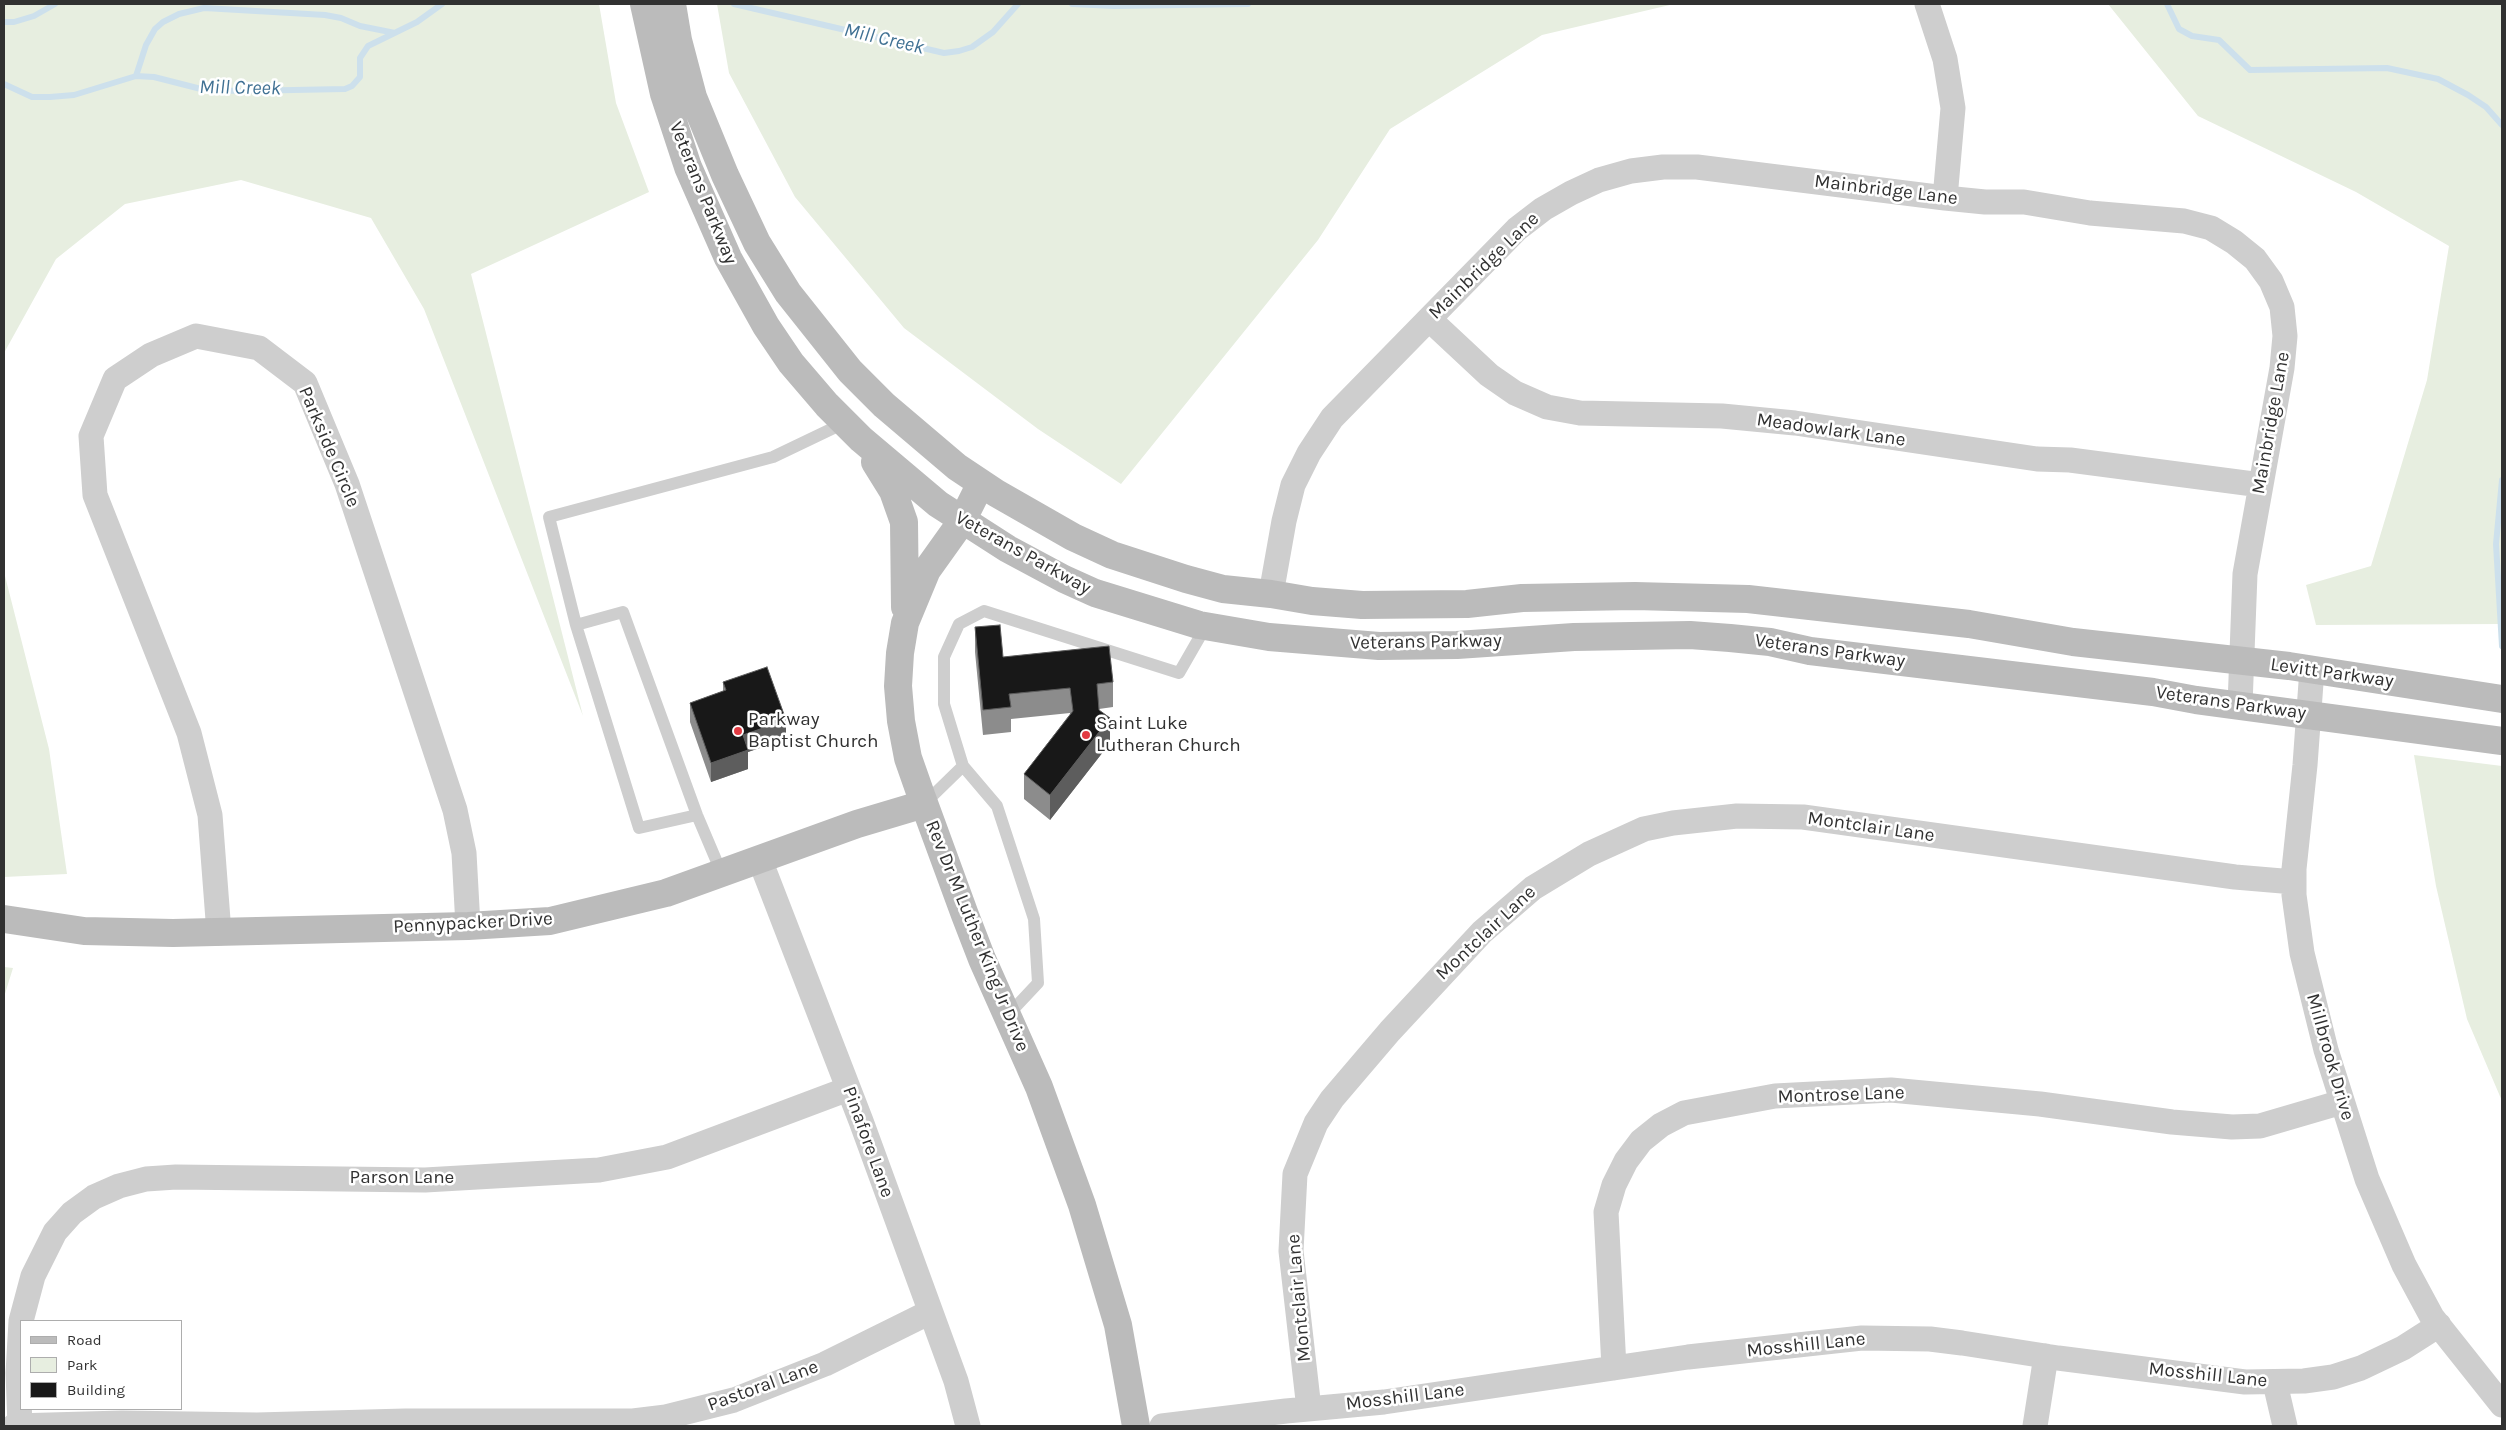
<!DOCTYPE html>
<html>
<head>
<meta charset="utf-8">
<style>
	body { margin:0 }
	#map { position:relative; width:2506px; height:1430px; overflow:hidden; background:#fff; font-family:Karla,sans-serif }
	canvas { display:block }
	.frame { position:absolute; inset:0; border:5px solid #313131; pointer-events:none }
	.legend { position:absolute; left:20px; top:1320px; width:162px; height:90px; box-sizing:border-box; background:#fff; border:1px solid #adadad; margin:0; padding:6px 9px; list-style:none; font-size:15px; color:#313131 }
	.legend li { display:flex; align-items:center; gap:10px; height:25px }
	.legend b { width:25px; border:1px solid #adadad }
</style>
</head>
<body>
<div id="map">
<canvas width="2506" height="1430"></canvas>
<div class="frame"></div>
<ul class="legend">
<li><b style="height:6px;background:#bbb"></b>Road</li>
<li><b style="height:14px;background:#e7eee0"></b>Park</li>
<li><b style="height:14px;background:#181818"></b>Building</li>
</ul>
</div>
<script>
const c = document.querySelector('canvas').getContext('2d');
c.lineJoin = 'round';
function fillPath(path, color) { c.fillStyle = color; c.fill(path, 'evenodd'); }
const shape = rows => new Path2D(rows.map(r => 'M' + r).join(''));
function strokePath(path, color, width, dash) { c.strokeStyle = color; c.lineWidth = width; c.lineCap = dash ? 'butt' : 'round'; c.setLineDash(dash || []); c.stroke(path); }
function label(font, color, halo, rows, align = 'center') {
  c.font = font + ' Karla,sans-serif'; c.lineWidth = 5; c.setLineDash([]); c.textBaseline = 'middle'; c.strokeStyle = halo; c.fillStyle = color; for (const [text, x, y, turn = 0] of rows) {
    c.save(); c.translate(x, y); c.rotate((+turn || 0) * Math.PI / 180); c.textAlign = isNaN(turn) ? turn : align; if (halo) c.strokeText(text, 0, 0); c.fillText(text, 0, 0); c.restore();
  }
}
fillPath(shape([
	[4,4,599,4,616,103,649,192,471,274,583,716,424,309,371,218,241,180,125,204,56,259,4,353],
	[717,4,1674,4,1542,35,1390,129,1318,240,1121,484,1038,429,904,328,795,197,729,73],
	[2108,4,2502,4,2502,624,2316,625,2306,585,2371,566,2427,380,2449,246,2356,192,2198,116],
	[4,572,49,749,67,874,4,877],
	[2414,755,2502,766,2502,1101,2467,1019,2436,886],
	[4,967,13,968,4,997]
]), '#e7eee0');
strokePath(shape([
	[734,4,944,53,959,51,972,47,993,32,1018,4],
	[1072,4,1114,6,1248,4],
	[2167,4,2179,29,2192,36,2219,40,2250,70,2387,68,2438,79,2468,95,2486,107,2502,125],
	[4,22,14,22,34,16,55,4],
	[136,76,146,45,155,29,163,22,179,14,204,8,325,15,341,18,360,26,395,33],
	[4,84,32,97,50,97,74,95,136,76,154,77,205,90,242,91,345,89,352,86,360,77,360,58,368,46,417,22,442,4],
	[2502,480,2496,544,2502,646]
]), '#cde0ec', 6);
strokePath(shape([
	[576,625,639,828,697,815],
	[924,804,963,766],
	[722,874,697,815,623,612,576,625,549,517,773,457,844,423],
	[1007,1016,1038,983,1034,919,997,806,963,766,944,704,944,657,959,624,984,611,1179,673,1206,626]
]), '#cecece', 12);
strokePath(shape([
	[1927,4,1945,59,1953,108,1945,198],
	[1429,319,1489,375,1515,393,1547,407,1580,413,1722,416,1795,423,2037,459,2070,460,2261,485],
	[1271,594,1284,521,1293,485,1309,453,1332,418,1517,229,1543,209,1571,193,1599,180,1631,171,1663,167,1697,167,1945,198,1985,202,2024,202,2090,213,2184,221,2211,228,2234,242,2255,259,2271,281,2282,307,2285,336,2282,368,2245,574,2240,705],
	[2312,669,2305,765,2294,869,2294,895,2302,953,2326,1050,2367,1179,2404,1265,2432,1317,2502,1405],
	[760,860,861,1121,956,1381,968,1426],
	[219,933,210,815,189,733,95,495,91,436,115,379,151,355,196,336,259,348,305,383,347,484,455,810,464,853,468,926],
	[21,1321,33,1276,55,1232,72,1213,94,1197,119,1186,146,1179,176,1177,425,1180,599,1170,667,1157,848,1089],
	[1614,1368,1606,1212,1614,1185,1626,1161,1641,1141,1661,1125,1684,1113,1775,1096,1891,1090,2040,1104,2172,1122,2232,1127,2260,1126,2342,1102],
	[2275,1383,2285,1426],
	[1309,1409,1291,1251,1295,1174,1316,1123,1332,1099,1390,1031,1482,932,1533,888,1589,854,1644,829,1673,823,1737,816,1803,817,2235,877,2294,882],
	[14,1426,122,1423,257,1425,405,1421,633,1421,666,1417,734,1400,825,1364,930,1312],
	[20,1426,18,1373,21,1321],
	[1162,1426,1286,1411,1384,1402,1688,1357,1862,1338,1930,1339,1962,1343,2058,1358,2245,1382,2304,1381,2333,1377,2361,1368,2403,1348,2439,1325],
	[2035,1426,2046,1356]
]), '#cecece', 25);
strokePath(shape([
	[644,4,664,94,688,167,728,258,766,326,791,363,827,405,861,439,938,504,1008,549,1064,579,1095,593,1199,625,1269,637,1379,646,1457,645,1574,637,1690,635,1730,638,1770,642,1810,651,2153,692,2196,700,2502,741],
	[672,4,678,40,693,97,725,175,757,243,788,293,850,371,884,405,957,467,996,493,1073,537,1112,555,1186,579,1223,589,1271,594,1312,601,1362,605,1467,604,1522,598,1635,596,1748,599,1969,624,2073,642,2289,666,2502,699],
	[875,462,893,491,904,522,905,607],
	[981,483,962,521,927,570,905,623,900,653,898,686,901,721,908,758,921,795,965,915,982,959,1039,1087,1082,1205,1118,1325,1136,1426],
	[4,919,84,931,173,933,468,926,550,921,666,893,857,824,924,804]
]), '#bbb', 28);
fillPath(shape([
	[975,627,1003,657,1113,682,1113,707,1099,709,1110,743,1050,820,1024,799,1024,774,1070,714,1070,713,1011,719,1011,732,983,735,975,652],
	[723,682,786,739,748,752,748,769,711,782,690,722,690,703,723,691]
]), '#8c8c8c');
fillPath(shape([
	[1110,718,1110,743,1050,820,1050,795],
	[786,720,786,739,748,752,748,769,711,782,711,763,743,735]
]), '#5d5d5d');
const building = shape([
	[1000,625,1003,657,1109,646,1113,682,1097,684,1099,710,1110,718,1050,795,1024,774,1073,711,1070,688,1009,694,1011,707,983,710,975,627,1000,625],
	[767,667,786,720,743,735,748,750,711,763,690,703,726,690,723,682,767,667]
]);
fillPath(building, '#181818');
strokePath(building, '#5d5d5d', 1);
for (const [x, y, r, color] of [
	[738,731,5,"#e23a42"],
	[1086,735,5,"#e23a42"]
]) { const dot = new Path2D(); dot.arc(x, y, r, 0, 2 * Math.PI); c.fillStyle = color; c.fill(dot); strokePath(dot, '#fff', 2); }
label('19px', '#313131', '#fff', [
	["Mainbridge Lane",1886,190,7],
	["Veterans Parkway",703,193,68],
	["Mainbridge Lane",1484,266,-44],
	["Mainbridge Lane",2271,423,-80],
	["Meadowlark Lane",1831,430,8],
	["Parkside Circle",329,447,67],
	["Veterans Parkway",1023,553,29],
	["Veterans Parkway",1426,642,-1],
	["Veterans Parkway",1830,651,8],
	["Levitt Parkway",2332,673,8],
	["Veterans Parkway",2231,703,8],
	["Montclair Lane",1871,827,8],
	["Pennypacker Drive",473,923,-3],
	["Montclair Lane",1486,933,-43],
	["Rev Dr M Luther King Jr Drive",977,936,68],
	["Millbrook Drive",2330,1057,74],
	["Montrose Lane",1841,1095,-2],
	["Pinafore Lane",868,1142,70],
	["Parson Lane",402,1178],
	["Montclair Lane",1299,1298,-95],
	["Mosshill Lane",1806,1345,-6],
	["Mosshill Lane",2208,1375,6],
	["Pastoral Lane",763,1386,-20],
	["Mosshill Lane",1405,1397,-7]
]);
label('19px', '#313131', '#fff', [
	["Parkway",748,720],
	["Baptist Church",748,742],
	["Saint Luke",1096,724],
	["Lutheran Church",1096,746]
], 'left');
label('italic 20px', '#407193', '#fff', [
	["Mill Creek",884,39,13],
	["Mill Creek",240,88,1]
]);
</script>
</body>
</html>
